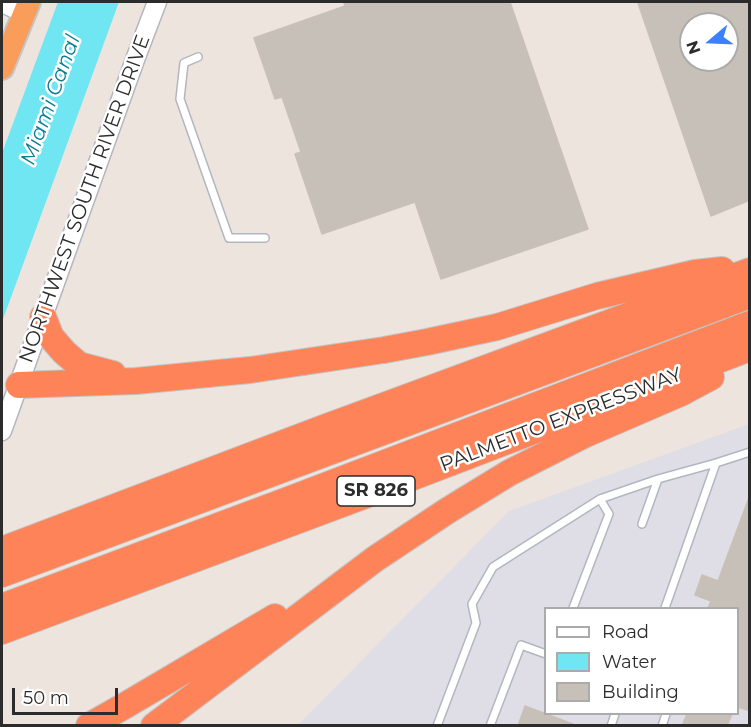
<!DOCTYPE html>
<html>
<head>
<meta charset="utf-8">
<style>
	body { margin:0 }
	#map { position:relative; width:751px; height:727px; overflow:hidden; background:#eee4de; font-family:Montserrat,sans-serif }
	canvas { display:block }
	.frame { position:absolute; inset:0; border:3px solid #2c2c2c; pointer-events:none }
	.legend { position:absolute; left:544px; top:607px; width:195px; height:108px; box-sizing:border-box; background:#fff; border:2px solid #ababab; margin:0; padding:8px 10px; list-style:none; font-size:18px; color:#2c2c2c }
	.legend li { display:flex; align-items:center; gap:12px; height:30px }
	.legend b { width:30px; border:2px solid #ababab }
	.north { position:absolute; left:679px; top:12px; width:60px; height:60px; box-sizing:border-box; background:#fff; border:2px solid #ababab; border-radius:50%; rotate:251deg; font-size:16px; font-weight:700; line-height:24px; text-align:center; color:#2c2c2c }
	.north::after { content:''; display:block; margin:auto; width:21px; height:27px; background:#3b81fe; clip-path:polygon(50% 0,100% 100%,50% 72%,0 100%) }
	.scale { position:absolute; left:12px; top:688px; width:106px; height:27px; box-sizing:border-box; border:3px solid #2c2c2c; border-top:0; padding-left:8px; font-size:18px; line-height:21px; white-space:nowrap; color:#2c2c2c; -webkit-text-stroke:4px #fff; paint-order:stroke }
</style>
</head>
<body>
<div id="map">
<canvas width="751" height="727"></canvas>
<div class="frame"></div>
<ul class="legend">
<li><b style="height:8px;background:#fff"></b>Road</li>
<li><b style="height:16px;background:#6fe6f2"></b>Water</li>
<li><b style="height:16px;background:#c6c0b9"></b>Building</li>
</ul>
<div class="north">N</div>
<div class="scale">50 m</div>
</div>
<script>
const c = document.querySelector('canvas').getContext('2d');
c.lineJoin = 'round';
function fillPath(path, color) { c.fillStyle = color; c.fill(path, 'evenodd'); }
const shape = rows => new Path2D(rows.map(r => 'M' + r).join(''));
function strokePath(path, color, width, dash) { c.strokeStyle = color; c.lineWidth = width; c.lineCap = dash ? 'butt' : 'round'; c.setLineDash(dash || []); c.stroke(path); }
function label(font, color, halo, rows, align = 'center') {
  c.font = font + ' Montserrat,sans-serif'; c.lineWidth = 5; c.setLineDash([]); c.textBaseline = 'middle'; c.strokeStyle = halo; c.fillStyle = color; for (const [text, x, y, turn = 0] of rows) {
    c.save(); c.translate(x, y); c.rotate((+turn || 0) * Math.PI / 180); c.textAlign = isNaN(turn) ? turn : align; if (halo) c.strokeText(text, 0, 0); c.fillText(text, 0, 0); c.restore();
  }
}
fillPath(shape([
	[749,424,749,725,297,726,509,511],
	[546,608,738,608,738,714,546,714]
]), '#dfdee6');
fillPath(shape([
	[58,2,119,2,2,322,2,153]
]), '#6fe6f2');
const building = shape([
	[348,2,510,2,588,229,441,279,415,202,322,234,295,154,301,152,282,97,275,99,254,38,345,6,344,3,348,2],
	[641,2,750,2,750,200,711,216,638,3,641,2],
	[691,24,727,24,727,60,691,60,691,24],
	[750,495,750,711,738,707,738,608,708,608,711,601,695,595,702,575,718,581,750,495],
	[525,706,578,726,518,726,525,706],
	[687,714,732,714,727,726,682,726,687,714]
]);
fillPath(building, '#c6c0b9');
strokePath(building, '#c9c0b7', 1.5);
const service = shape([
	[198,57,184,63,180,99,229,238,265,238],
	[716,463,750,452],
	[658,479,716,463,665,608],
	[600,499,658,479,642,524],
	[437,726,476,623,472,604,493,567,600,499,609,514,573,608],
	[490,726,521,645,546,654],
	[611,726,615,714],
	[662,726,666,714]
]);
const tertiary = shape([
	[2,3,24,13],
	[2,431,136,57,157,2]
]);
const trunk = shape([
	[2,68,29,2]
]);
const motorway = shape([
	[43,317,51,337,64,352,79,365,113,374],
	[19,385,136,381,218,373,250,370,384,350,427,342,497,327,597,296,695,273,722,270],
	[2,550,321,429,750,271],
	[2,574,750,295],
	[2,607,296,497,750,324],
	[2,631,374,492,750,348],
	[89,726,126,705,275,617],
	[154,726,375,559,447,511,509,473,586,434,681,393,711,377]
]);
strokePath(service, '#b2b6c0', 10);
strokePath(tertiary, '#b2b6c0', 21);
strokePath(trunk, '#c4c4c4', 26);
strokePath(motorway, '#c4c4c4', 28);
strokePath(service, '#fff', 7);
strokePath(tertiary, '#fff', 18);
strokePath(trunk, '#fa9c5a', 22);
strokePath(motorway, '#ff8358', 26);
for (const [x, y, w] of [
	[376,491,78]
]) { const box = new Path2D(); box.roundRect(x - w / 2, y - 15, w, 30, 4.5); c.fillStyle = '#fff'; c.fill(box); strokePath(box, '#2c2c2c', 1.5); }
label('bold 18px', '#2c2c2c', null, [
	["SR 826",376,491]
]);
label('20px', '#2c2c2c', '#fff', [
	["NORTHWEST SOUTH RIVER DRIVE",85,199,-70],
	["PALMETTO EXPRESSWAY",561,420,-21]
]);
label('italic 21px', '#0b7c94', '#fff', [
	["Miami Canal",51,100,-70]
]);
</script>
</body>
</html>
